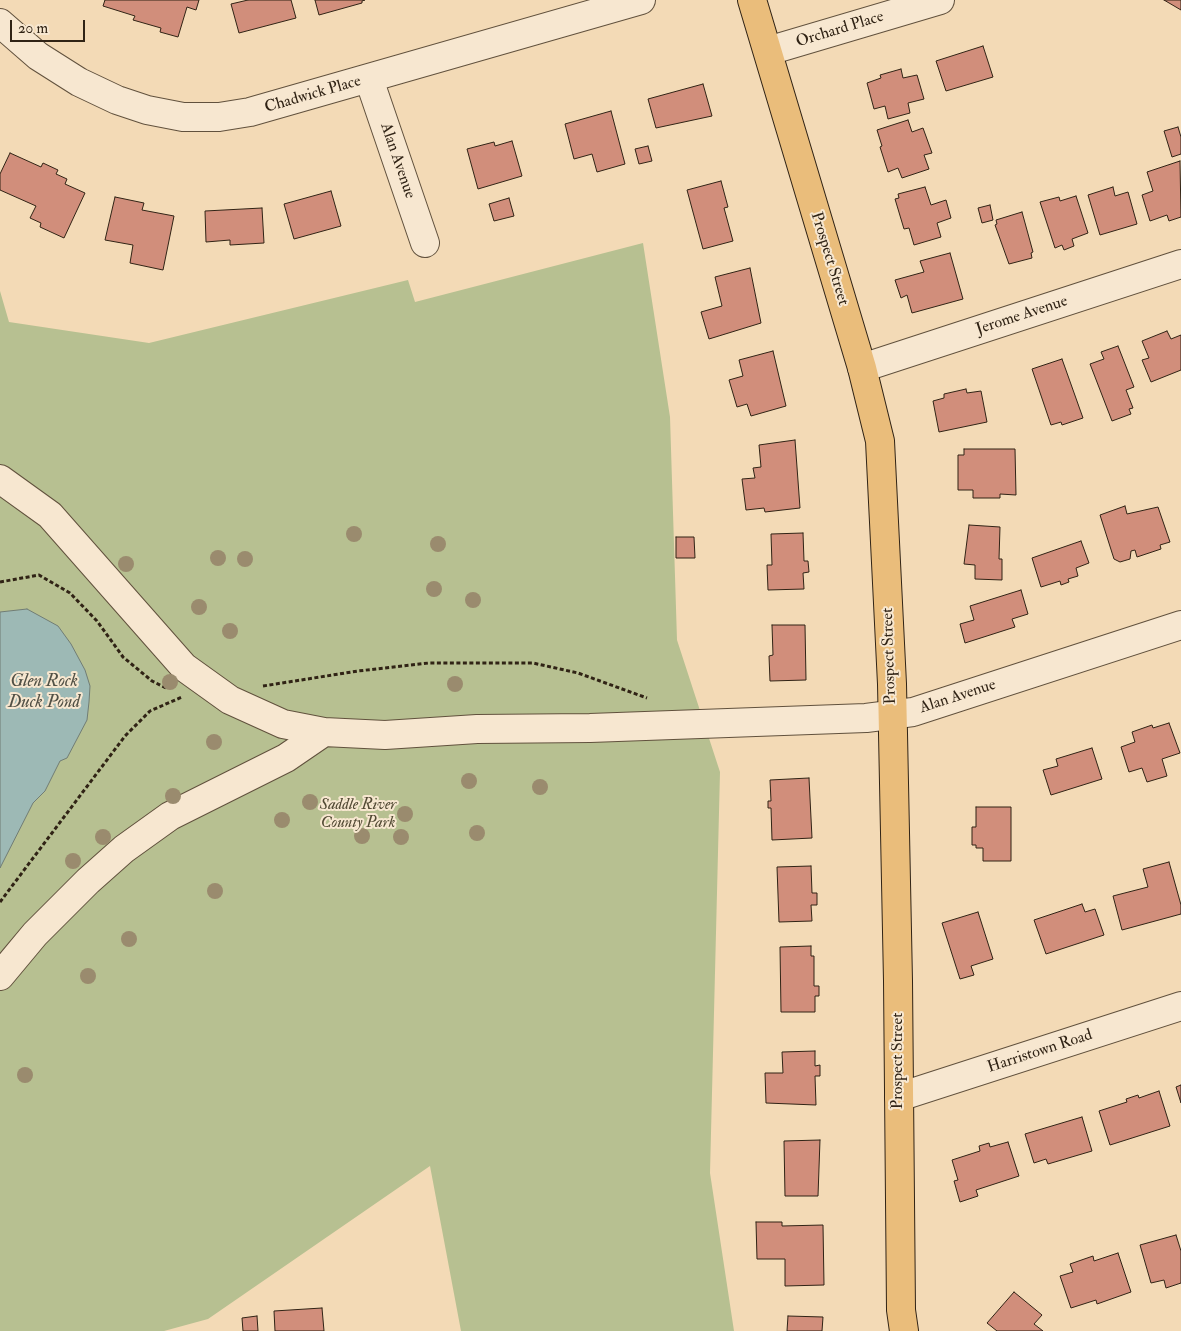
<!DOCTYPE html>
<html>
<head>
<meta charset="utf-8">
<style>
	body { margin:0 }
	#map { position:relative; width:1181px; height:1331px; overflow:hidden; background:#f3dab6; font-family:"IM FELL Double Pica",serif }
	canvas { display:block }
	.scale { position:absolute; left:10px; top:20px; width:75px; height:22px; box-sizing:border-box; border:2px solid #302315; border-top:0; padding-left:6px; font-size:15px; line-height:18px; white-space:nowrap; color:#302315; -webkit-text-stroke:4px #f7e7d0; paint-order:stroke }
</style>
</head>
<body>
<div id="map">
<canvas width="1181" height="1331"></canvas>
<div class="scale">20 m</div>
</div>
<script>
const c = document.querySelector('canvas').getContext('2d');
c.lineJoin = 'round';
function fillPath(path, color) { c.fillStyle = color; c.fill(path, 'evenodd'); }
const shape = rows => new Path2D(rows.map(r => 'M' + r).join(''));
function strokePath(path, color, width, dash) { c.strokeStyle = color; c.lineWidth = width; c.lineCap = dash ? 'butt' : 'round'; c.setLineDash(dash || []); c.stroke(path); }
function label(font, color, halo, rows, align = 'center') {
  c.font = font + ' "IM FELL Double Pica",serif'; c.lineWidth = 4; c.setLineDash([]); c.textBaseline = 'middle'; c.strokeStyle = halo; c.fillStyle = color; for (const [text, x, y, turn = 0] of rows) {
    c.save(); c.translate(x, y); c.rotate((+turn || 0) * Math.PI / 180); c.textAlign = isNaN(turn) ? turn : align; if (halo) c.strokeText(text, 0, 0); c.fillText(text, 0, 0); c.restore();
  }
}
fillPath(shape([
	[643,243,670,417,677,640,720,772,710,1173,734,1331,461,1331,430,1166,208,1319,164,1331,0,1331,0,291,9,322,149,343,408,280,415,302]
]), '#b7c091');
const water = shape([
	[27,609,58,626,71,644,85,670,90,686,89,702,87,720,67,758,60,761,45,791,33,803,0,868,0,612,27,609]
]);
fillPath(water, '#9db9b5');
strokePath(water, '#717d75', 1);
const building = shape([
	[105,0,199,0,196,10,187,7,178,37,160,32,161,28,133,20,135,16,103,6,105,0],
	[248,0,291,0,296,18,239,33,231,4,248,0],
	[315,0,365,0,362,1,362,3,319,15,315,0],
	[1164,0,1181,0,1181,10,1164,0],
	[983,46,993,77,946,91,936,61,983,46],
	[901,69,903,78,917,75,924,99,908,103,910,113,888,119,885,106,874,109,867,83,881,78,880,75,901,69],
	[703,84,712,116,656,128,648,99,703,84],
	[611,111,625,164,597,172,592,154,574,159,565,124,611,111],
	[908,120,912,132,923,128,932,153,924,155,929,169,902,178,898,168,888,172,880,147,882,146,877,130,908,120],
	[1178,127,1181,137,1181,154,1172,157,1164,131,1178,127],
	[512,141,522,176,478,189,467,149,494,142,495,146,512,141],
	[648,146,652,161,639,164,635,149,648,146],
	[10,153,41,167,43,163,58,170,56,174,67,179,65,184,85,193,64,238,40,227,41,223,30,218,36,206,0,190,0,174,10,153],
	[1180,161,1181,217,1169,221,1167,215,1150,221,1142,195,1153,191,1147,172,1180,161],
	[721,181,728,207,724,208,733,241,703,249,687,190,721,181],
	[925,187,931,205,946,200,951,218,937,223,941,237,914,245,909,228,904,229,895,199,899,198,898,194,925,187],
	[1113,187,1115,196,1128,192,1137,224,1100,235,1088,195,1113,187],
	[331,191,341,226,294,239,284,204,331,191],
	[1076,196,1088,233,1072,239,1074,246,1064,250,1062,245,1055,248,1040,202,1059,197,1060,201,1076,196],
	[115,197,144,203,142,210,174,216,163,270,130,263,133,245,105,240,115,197],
	[509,198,514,216,494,221,489,204,509,198],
	[990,205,993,220,982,223,978,208,990,205],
	[262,208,264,243,230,245,230,240,206,242,205,211,262,208],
	[1022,212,1033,252,1031,253,1032,258,1009,264,995,225,997,224,996,220,1022,212],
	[950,253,963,299,912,313,907,295,901,298,895,280,924,272,920,261,950,253],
	[750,268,761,323,709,339,701,312,722,306,715,277,750,268],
	[1167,331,1171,339,1181,335,1181,370,1151,382,1142,360,1149,358,1142,341,1167,331],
	[1118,346,1134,387,1126,390,1133,408,1129,409,1131,414,1112,421,1090,364,1104,359,1101,352,1118,346],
	[773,351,786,406,751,416,747,404,737,407,729,380,743,376,739,360,773,351],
	[1062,359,1083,418,1062,425,1061,422,1051,425,1032,369,1062,359],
	[966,389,967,393,981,391,987,422,939,432,933,401,944,398,944,394,966,389],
	[795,440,800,508,765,512,764,508,746,510,742,479,755,478,753,468,761,467,759,445,795,440],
	[964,449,1015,449,1016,495,1000,494,1000,498,973,498,973,490,958,490,958,455,964,455,964,449],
	[1125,506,1127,514,1158,507,1170,542,1160,545,1161,549,1137,557,1135,550,1131,551,1130,559,1120,562,1114,559,1100,515,1125,506],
	[969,525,1000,527,999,559,1002,559,1002,580,975,579,975,565,964,564,969,525],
	[803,533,804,561,808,561,809,572,803,573,804,589,768,590,767,565,772,565,771,534,803,533],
	[676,537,694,537,695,558,676,558,676,537],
	[1081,541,1089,563,1076,568,1078,576,1068,579,1069,582,1061,585,1060,581,1041,587,1032,558,1081,541],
	[1021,590,1028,614,1012,619,1015,627,965,643,960,624,974,620,970,606,1021,590],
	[772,625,805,625,806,680,770,681,769,656,773,655,772,625],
	[1169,723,1180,753,1162,759,1167,776,1147,782,1142,768,1129,772,1121,747,1135,742,1132,732,1152,725,1153,728,1169,723],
	[1092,748,1102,779,1051,795,1043,770,1058,766,1056,759,1092,748],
	[809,778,812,838,772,840,771,808,768,808,768,801,771,801,770,780,809,778],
	[976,807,1011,807,1011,861,983,861,983,848,976,848,976,845,972,845,972,827,976,827,976,807],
	[1169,862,1181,905,1181,914,1122,930,1113,896,1148,887,1143,869,1169,862],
	[811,866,812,893,817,893,817,905,811,905,812,921,779,922,777,867,811,866],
	[1082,904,1085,912,1095,909,1104,935,1046,954,1034,920,1082,904],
	[978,912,993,959,971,966,974,975,960,979,942,923,978,912],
	[811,946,811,956,814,956,814,986,819,986,819,996,815,996,815,1012,781,1012,780,947,811,946],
	[815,1051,815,1066,820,1065,820,1076,815,1076,816,1105,766,1103,765,1073,783,1073,782,1052,815,1051],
	[1181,1085,1181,1103,1176,1087,1181,1085],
	[1159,1091,1170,1126,1110,1145,1099,1111,1127,1102,1126,1099,1138,1095,1139,1098,1159,1091],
	[1082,1117,1092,1151,1048,1164,1046,1159,1034,1163,1025,1134,1082,1117],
	[820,1140,818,1196,785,1196,784,1141,820,1140],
	[1008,1142,1019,1176,976,1190,978,1196,960,1202,954,1181,958,1180,952,1160,980,1151,979,1146,989,1143,990,1147,1008,1142],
	[756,1222,782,1222,782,1226,823,1225,824,1285,785,1286,785,1259,757,1259,756,1222],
	[1176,1235,1181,1251,1181,1283,1166,1288,1164,1280,1151,1283,1140,1245,1176,1235],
	[1118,1253,1131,1292,1097,1304,1096,1300,1071,1308,1060,1276,1073,1272,1070,1264,1093,1256,1094,1261,1118,1253],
	[1014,1292,1042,1315,1034,1324,1043,1331,997,1331,987,1323,1014,1292],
	[322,1308,324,1331,275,1331,274,1311,322,1308],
	[257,1316,258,1331,243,1331,242,1318,257,1316],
	[788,1316,823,1317,822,1331,787,1331,788,1316]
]);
fillPath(building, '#d18e7b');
strokePath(building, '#302315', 1);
const minor = shape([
	[0,23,38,56,79,82,117,100,147,110,183,117,219,117,250,112,641,0],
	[768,51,940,0],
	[369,79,425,243],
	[862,368,1181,264],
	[0,479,50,515,184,667,230,700,283,724,324,732,385,735,477,729,590,728,866,718,913,712,1181,625],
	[0,976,35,934,88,881,124,849,170,816,286,758,324,732],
	[899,1097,1181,1006]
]);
const major = shape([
	[752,0,862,368,880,441,892,684,898,981,901,1310,904,1331]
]);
strokePath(minor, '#61513d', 30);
strokePath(major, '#302315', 30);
strokePath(shape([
	[0,582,39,575,70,593,97,621,123,657,152,681,166,688],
	[263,686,358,671,429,663,533,663,578,673,647,698],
	[0,902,125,736,150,711,182,697]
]), '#302315', 3, [4, 2.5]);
strokePath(minor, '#f7e7d0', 28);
strokePath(major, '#eabd7b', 28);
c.fillStyle = '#9a8b6e';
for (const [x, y] of [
	[354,534],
	[438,544],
	[218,558],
	[245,559],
	[126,564],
	[434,589],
	[473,600],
	[199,607],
	[230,631],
	[170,682],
	[455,684],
	[214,742],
	[469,781],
	[540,787],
	[173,796],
	[310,802],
	[405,814],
	[282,820],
	[477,833],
	[362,836],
	[103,837],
	[401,837],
	[73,861],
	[215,891],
	[129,939],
	[88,976],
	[25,1075]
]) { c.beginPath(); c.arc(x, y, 8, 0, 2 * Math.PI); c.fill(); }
label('16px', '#302315', '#f7e7d0', [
	["Orchard Place",840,30,-17],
	["Chadwick Place",313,95,-16],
	["Alan Avenue",397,161,71],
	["Prospect Street",829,259,73],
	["Jerome Avenue",1022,316,-18],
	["Prospect Street",890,656,-92],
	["Alan Avenue",958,697,-18],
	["Harristown Road",1040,1052,-18],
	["Prospect Street",899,1061,-90]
]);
label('italic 16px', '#524a34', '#f7e7d0', [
	["Saddle River",358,806],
	["County Park",358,824]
]);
label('italic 18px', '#515045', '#f7e7d0', [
	["Glen Rock",44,682],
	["Duck Pond",44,703]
]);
</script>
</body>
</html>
